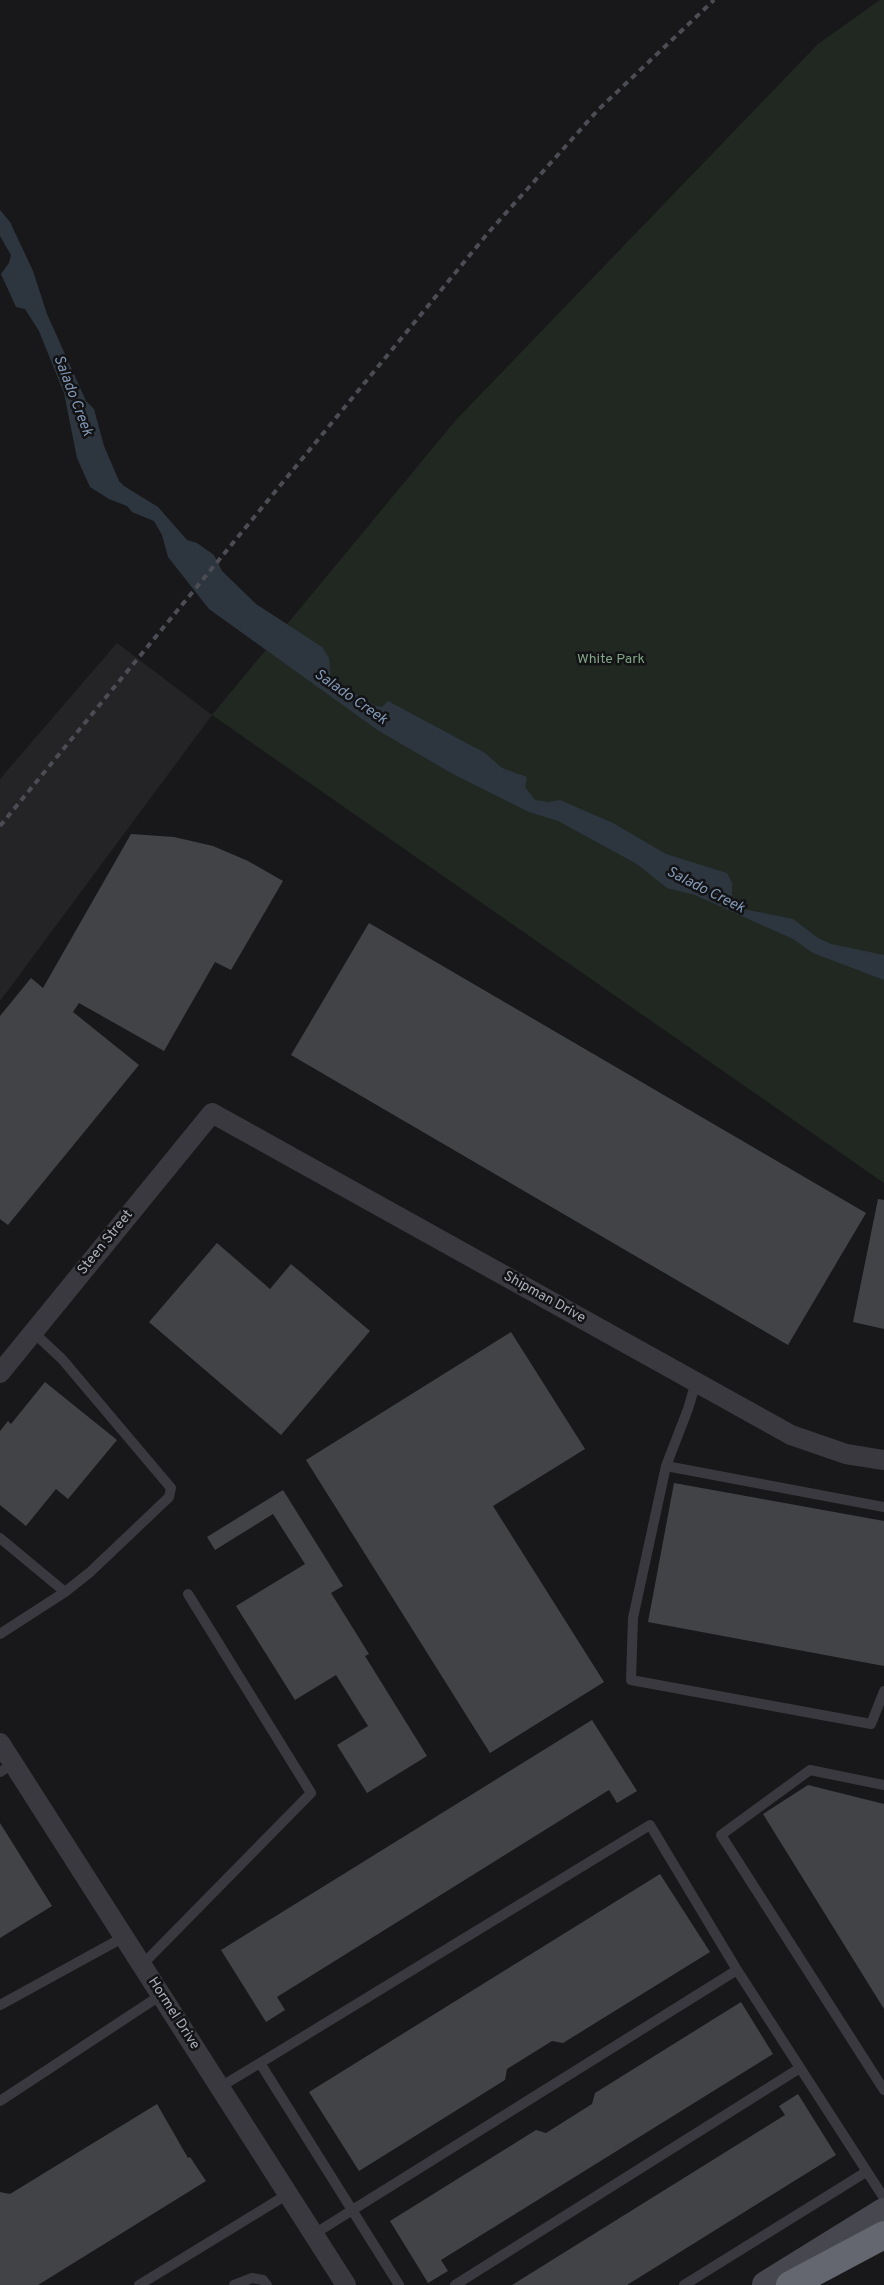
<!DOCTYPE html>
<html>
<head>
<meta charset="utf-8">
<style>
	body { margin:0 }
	canvas { display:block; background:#18181a }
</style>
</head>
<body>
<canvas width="884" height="2285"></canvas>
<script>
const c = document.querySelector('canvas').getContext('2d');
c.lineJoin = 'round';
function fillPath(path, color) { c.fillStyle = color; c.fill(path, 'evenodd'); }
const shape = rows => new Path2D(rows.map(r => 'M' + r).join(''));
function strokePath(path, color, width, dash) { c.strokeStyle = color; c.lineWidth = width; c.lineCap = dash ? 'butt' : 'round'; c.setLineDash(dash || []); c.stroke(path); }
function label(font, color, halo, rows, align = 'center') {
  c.font = font + ' Overpass,sans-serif'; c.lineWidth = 5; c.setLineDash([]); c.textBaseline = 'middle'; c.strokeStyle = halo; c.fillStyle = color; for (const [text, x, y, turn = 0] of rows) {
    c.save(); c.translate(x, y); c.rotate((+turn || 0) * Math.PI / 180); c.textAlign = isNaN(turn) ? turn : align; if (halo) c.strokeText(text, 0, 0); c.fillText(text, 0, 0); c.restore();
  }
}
fillPath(shape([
	[117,643,212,715,0,1001,0,779]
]), '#242427');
fillPath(shape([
	[880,0,884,0,884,1183,212,715,456,420,818,44]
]), '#202821');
fillPath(shape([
	[0,210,10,222,33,271,47,314,86,401,94,409,104,446,119,481,124,486,158,507,187,540,197,543,214,555,222,571,256,604,322,647,329,658,331,680,376,706,382,707,388,701,485,753,502,768,527,777,525,787,535,800,549,802,560,800,613,823,666,854,727,873,732,883,732,903,743,909,793,919,818,938,831,944,884,955,884,980,813,953,793,939,695,895,667,888,637,864,558,821,529,812,453,774,379,731,209,609,168,557,162,535,154,521,132,512,127,506,109,499,90,487,77,458,64,393,39,331,25,309,16,307,1,274,9,263,11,255,0,236]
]), '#2d363f');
fillPath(shape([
	[131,834,174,837,213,846,248,861,283,881,231,970,215,962,164,1051,79,1003,73,1012,139,1065,8,1225,0,1219,0,1016,31,978,43,988],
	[369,923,866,1213,788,1345,291,1055],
	[878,1199,884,1200,884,1329,853,1322],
	[217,1243,270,1289,291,1264,370,1331,281,1435,149,1322],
	[511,1332,585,1449,493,1506,604,1682,490,1753,306,1460],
	[45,1382,117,1440,68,1499,56,1489,26,1526,0,1505,0,1431,8,1421,11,1424],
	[674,1483,884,1521,884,1666,648,1622],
	[283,1490,343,1586,331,1593,369,1654,365,1656,427,1756,367,1793,337,1745,368,1726,336,1675,295,1700,236,1606,305,1564,273,1514,215,1550,207,1537],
	[592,1720,637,1791,617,1803,609,1790,277,1997,285,2010,266,2022,221,1950],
	[808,1785,884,1804,884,2009,763,1814],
	[0,1823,52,1906,0,1938],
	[660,1874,710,1952,563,2043,552,2041,507,2069,505,2080,359,2171,309,2092],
	[741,2002,773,2054,441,2260,448,2271,428,2283,390,2221,536,2130,546,2133,592,2104,595,2093],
	[798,2094,836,2155,627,2285,512,2285,785,2115,779,2106],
	[157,2104,188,2158,190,2157,206,2181,38,2285,0,2285,0,2192,10,2194]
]), '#424347');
strokePath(shape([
	[696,1382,688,1409,666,1466,633,1618,631,1680,871,1724,884,1691],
	[666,1466,884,1507],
	[0,1538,65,1592],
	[0,1634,65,1592,89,1573,169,1497,171,1488,62,1359,33,1332],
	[0,1772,13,1764],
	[884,1785,810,1770,721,1835,884,2090],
	[142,1965,311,1793,188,1594],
	[0,2005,124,1937],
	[260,2063,650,1825,737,1970],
	[220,2087,260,2063,399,2285],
	[0,2101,161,1995],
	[314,2234,737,1970,884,2198],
	[139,2285,288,2194],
	[234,2285,252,2278,263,2280,267,2285],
	[455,2285,800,2068],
	[684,2285,866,2172]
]), '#39393f', 10);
strokePath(shape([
	[0,1373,212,1113,791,1435,846,1454,884,1460],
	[0,1743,346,2285]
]), '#39393f', 20);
strokePath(shape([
	[766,2285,884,2212]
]), '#47484f', 28);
strokePath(shape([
	[790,2285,884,2235]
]), '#656770', 28);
strokePath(shape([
	[0,826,488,233,598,110,714,0]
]), '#4c4d54', 4, [6, 5]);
label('14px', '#81a586', '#131315', [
	["White Park",611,660]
]);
label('14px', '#aaaeba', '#131315', [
	["Steen Street",106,1243,-51],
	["Shipman Drive",544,1298,29],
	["Hormel Drive",173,2014,57]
]);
label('italic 15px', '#8198b5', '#131315', [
	["Salado Creek",72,396,69],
	["Salado Creek",350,698,35],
	["Salado Creek",705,891,27]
]);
</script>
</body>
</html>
